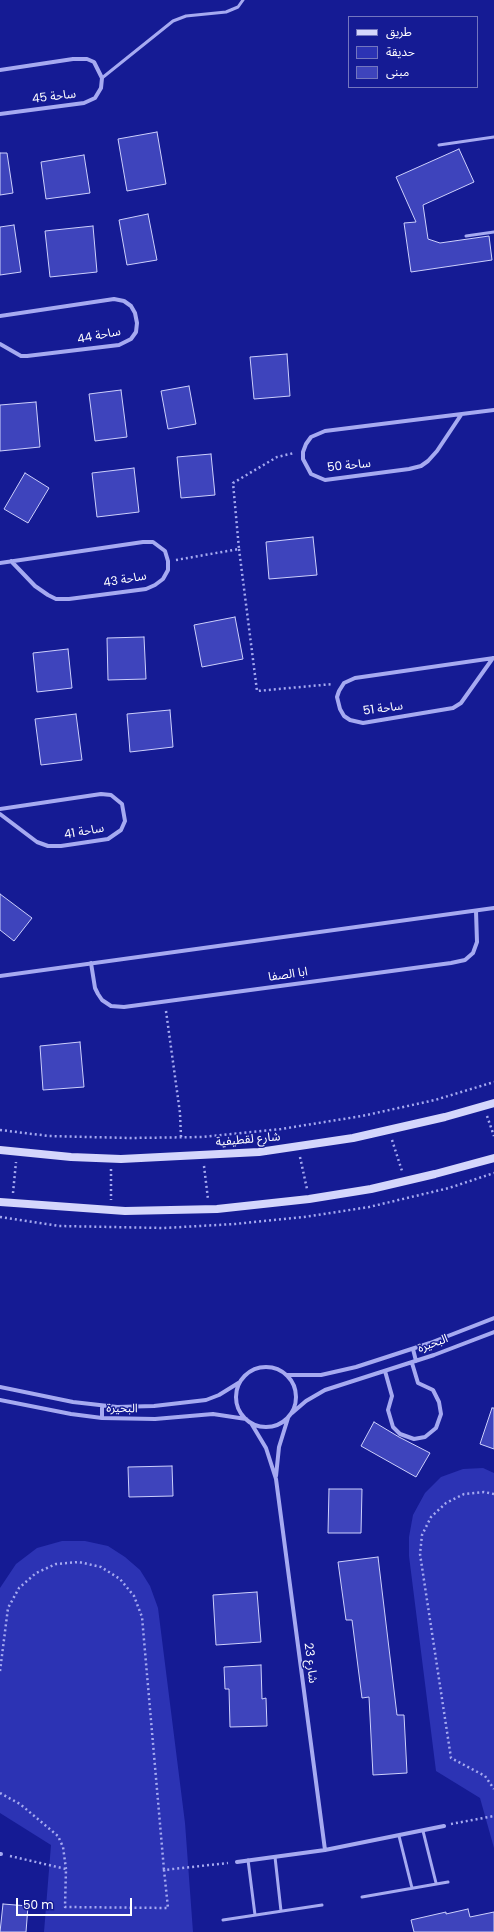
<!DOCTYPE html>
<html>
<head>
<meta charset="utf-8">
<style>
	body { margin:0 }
	#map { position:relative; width:494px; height:1932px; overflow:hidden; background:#151b94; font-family:Poppins,"Noto Sans Arabic",sans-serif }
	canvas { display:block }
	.legend { position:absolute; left:348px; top:16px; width:130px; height:72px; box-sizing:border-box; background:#151b94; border:1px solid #7376bf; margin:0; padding:5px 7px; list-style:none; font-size:12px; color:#fff }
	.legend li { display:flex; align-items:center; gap:8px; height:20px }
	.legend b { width:20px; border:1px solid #7376bf }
	.scale { position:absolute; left:16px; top:1898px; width:116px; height:18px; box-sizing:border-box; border:2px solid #fff; border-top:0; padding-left:5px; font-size:12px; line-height:14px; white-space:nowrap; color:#fff; -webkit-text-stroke:3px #151b94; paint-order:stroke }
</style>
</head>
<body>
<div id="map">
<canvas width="494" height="1932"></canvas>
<ul class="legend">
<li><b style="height:5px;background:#d4d6fc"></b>طريق</li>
<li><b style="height:11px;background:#2c33b4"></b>حديقة</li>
<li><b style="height:11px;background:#3e44bc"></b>مبنى</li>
</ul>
<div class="scale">50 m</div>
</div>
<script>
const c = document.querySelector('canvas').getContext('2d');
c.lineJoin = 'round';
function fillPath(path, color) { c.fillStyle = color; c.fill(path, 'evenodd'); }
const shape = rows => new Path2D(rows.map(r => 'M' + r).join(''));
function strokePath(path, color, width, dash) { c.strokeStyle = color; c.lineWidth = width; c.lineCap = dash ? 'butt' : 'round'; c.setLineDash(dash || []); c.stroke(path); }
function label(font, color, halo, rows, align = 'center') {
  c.font = font + ' Poppins,"Noto Sans Arabic",sans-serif'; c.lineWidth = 3; c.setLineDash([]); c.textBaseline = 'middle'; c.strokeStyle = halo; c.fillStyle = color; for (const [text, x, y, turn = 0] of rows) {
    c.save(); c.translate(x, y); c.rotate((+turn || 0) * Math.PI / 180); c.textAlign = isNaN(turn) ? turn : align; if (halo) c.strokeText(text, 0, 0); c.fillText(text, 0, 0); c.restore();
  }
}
fillPath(shape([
	[483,1468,494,1473,494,1848,480,1798,436,1771,409,1556,409,1537,413,1515,425,1493,441,1477,463,1469],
	[62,1541,85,1541,108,1546,125,1557,140,1570,150,1586,158,1608,185,1823,193,1932,44,1932,51,1845,0,1813,0,1588,16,1564,37,1548]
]), '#2c33b4');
const building = shape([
	[157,132,166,184,127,191,118,139,157,132],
	[459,149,474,182,423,205,428,239,440,243,489,236,492,260,411,272,404,223,416,222,396,177,459,149],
	[0,153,7,153,13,193,0,195,0,153],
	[84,155,90,193,46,199,41,162,84,155],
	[148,214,157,260,127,265,119,220,148,214],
	[14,225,21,272,0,275,0,227,14,225],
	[93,226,97,272,50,277,45,231,93,226],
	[287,354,290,396,254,399,250,357,287,354],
	[189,386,196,424,168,429,161,391,189,386],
	[121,390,127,437,95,441,89,394,121,390],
	[36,402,40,447,0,451,0,405,36,402],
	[211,454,215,495,181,498,177,457,211,454],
	[134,468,139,512,97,517,92,473,134,468],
	[25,473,49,488,28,523,4,509,25,473],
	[313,537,317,575,269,579,266,542,313,537],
	[235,617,243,659,202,667,194,625,235,617],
	[144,637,146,679,108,680,107,638,144,637],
	[68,649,72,688,37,692,33,653,68,649],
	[170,710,173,747,130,752,127,714,170,710],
	[76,714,82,760,41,765,35,719,76,714],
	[0,894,32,918,14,941,0,930,0,894],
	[80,1042,84,1087,43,1090,40,1046,80,1042],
	[492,1408,494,1408,494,1449,480,1444,492,1408],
	[374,1422,399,1437,430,1453,416,1477,361,1446,374,1422],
	[172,1466,173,1496,129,1497,128,1467,172,1466],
	[329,1489,362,1489,361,1533,328,1533,329,1489],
	[378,1557,397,1715,404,1715,407,1773,373,1775,369,1697,362,1698,352,1620,346,1620,338,1562,378,1557],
	[257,1592,261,1642,216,1645,213,1595,257,1592],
	[261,1665,262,1699,266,1698,267,1726,230,1727,229,1689,225,1689,224,1667,261,1665],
	[3,1904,28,1906,26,1932,0,1932,3,1904],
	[468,1909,470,1917,494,1912,494,1932,414,1932,411,1920,446,1912,446,1914,468,1909]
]);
fillPath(building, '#3e44bc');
strokePath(building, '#cdd0fc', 1);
strokePath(shape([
	[239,549,257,691,333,684],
	[176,560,239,549,233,483,277,457,294,453],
	[166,1011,180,1113,181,1137],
	[487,1116,494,1136],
	[0,1130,49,1136,130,1138,202,1137,281,1129,362,1116,435,1100,494,1082],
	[392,1140,402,1171],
	[300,1157,307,1189],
	[204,1166,208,1199],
	[111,1169,111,1200],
	[13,1193,16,1162],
	[0,1217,59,1226,164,1228,235,1224,304,1217,369,1207,449,1188,494,1173],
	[494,1494,484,1492,464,1494,446,1503,431,1517,422,1535,420,1554,451,1758,485,1776,494,1789],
	[0,1671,8,1608,19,1588,36,1573,56,1564,79,1562,101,1567,120,1579,134,1596,142,1617,164,1870],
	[0,1793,20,1804,58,1836,63,1847,66,1869],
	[451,1824,494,1816],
	[10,1856,66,1869,65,1907,168,1908,164,1870,228,1863]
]), '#a6aaf1', 2.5, [2, 3]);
strokePath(shape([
	[102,78,173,21,186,16,226,12,238,7,243,0],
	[439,145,494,137],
	[466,236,494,232],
	[423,1831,436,1883],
	[399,1836,412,1888],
	[275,1857,281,1911],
	[248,1860,255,1915],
	[362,1897,448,1882],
	[223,1920,322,1905]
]), '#a6aaf1', 3);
strokePath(shape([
	[0,70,73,59,87,59,94,62,102,78,101,88,95,98,84,103,0,114],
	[0,316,114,299,124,301,131,306,135,313,137,323,136,332,131,339,119,345,27,356,21,356,0,344],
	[461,415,437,451,428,461,421,466,409,469,325,480,311,474,303,459,303,452,306,444,311,437,325,431,494,410],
	[0,563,143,542,153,542,165,551,168,561,168,570,163,579,155,585,146,589,69,599,56,599,48,595,35,586,11,561],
	[493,658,461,703,453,708,363,723,350,720,344,716,340,709,337,697,339,691,344,683,355,678,494,658],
	[0,809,101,794,111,795,122,804,125,821,121,830,108,839,61,846,48,846,37,842,0,814],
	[91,963,95,988,98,994,102,1000,111,1006,124,1007,451,963,465,960,473,953,477,942,476,911],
	[0,976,494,908],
	[413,1349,416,1361],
	'236 1397a30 30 0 1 1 60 0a30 30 0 1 1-60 0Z',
	[385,1371,392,1396,388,1410,393,1427,400,1434,414,1439,425,1437,436,1428,441,1414,439,1402,433,1390,418,1383,412,1363],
	[287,1375,321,1375,356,1367,430,1343,494,1318],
	[0,1387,73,1402,117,1407,154,1406,206,1400,219,1395,240,1382],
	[0,1400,71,1414,102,1418,155,1419,213,1414,246,1419],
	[292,1413,306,1401,325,1390,434,1355,494,1332],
	[102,1418,102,1406],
	[251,1423,266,1448,276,1479,325,1850],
	[276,1476,279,1447,288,1418],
	[0,1854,1,1854],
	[237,1862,325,1850,444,1826]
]), '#a6aaf1', 4);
strokePath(shape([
	[0,1150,71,1157,121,1159,259,1152,353,1138,445,1117,494,1103],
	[0,1202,125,1211,217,1209,309,1199,371,1189,435,1174,494,1158]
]), '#d4d6fc', 8);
label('12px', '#fff', '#151b94', [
	["ساحة 45",54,97,-7],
	["ساحة 44",99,336,-11],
	["ساحة 50",349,466,-6],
	["ساحة 43",125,580,-10],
	["ساحة 51",383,709,-8],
	["ساحة 41",84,832,-10],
	["ابا الصفا",288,975,-8],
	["شارع لقطيفية",248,1140,-5],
	["البحيرة",433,1344,-20],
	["البحيرة",122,1409,1],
	["شارع 23",310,1663,83]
]);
</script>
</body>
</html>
